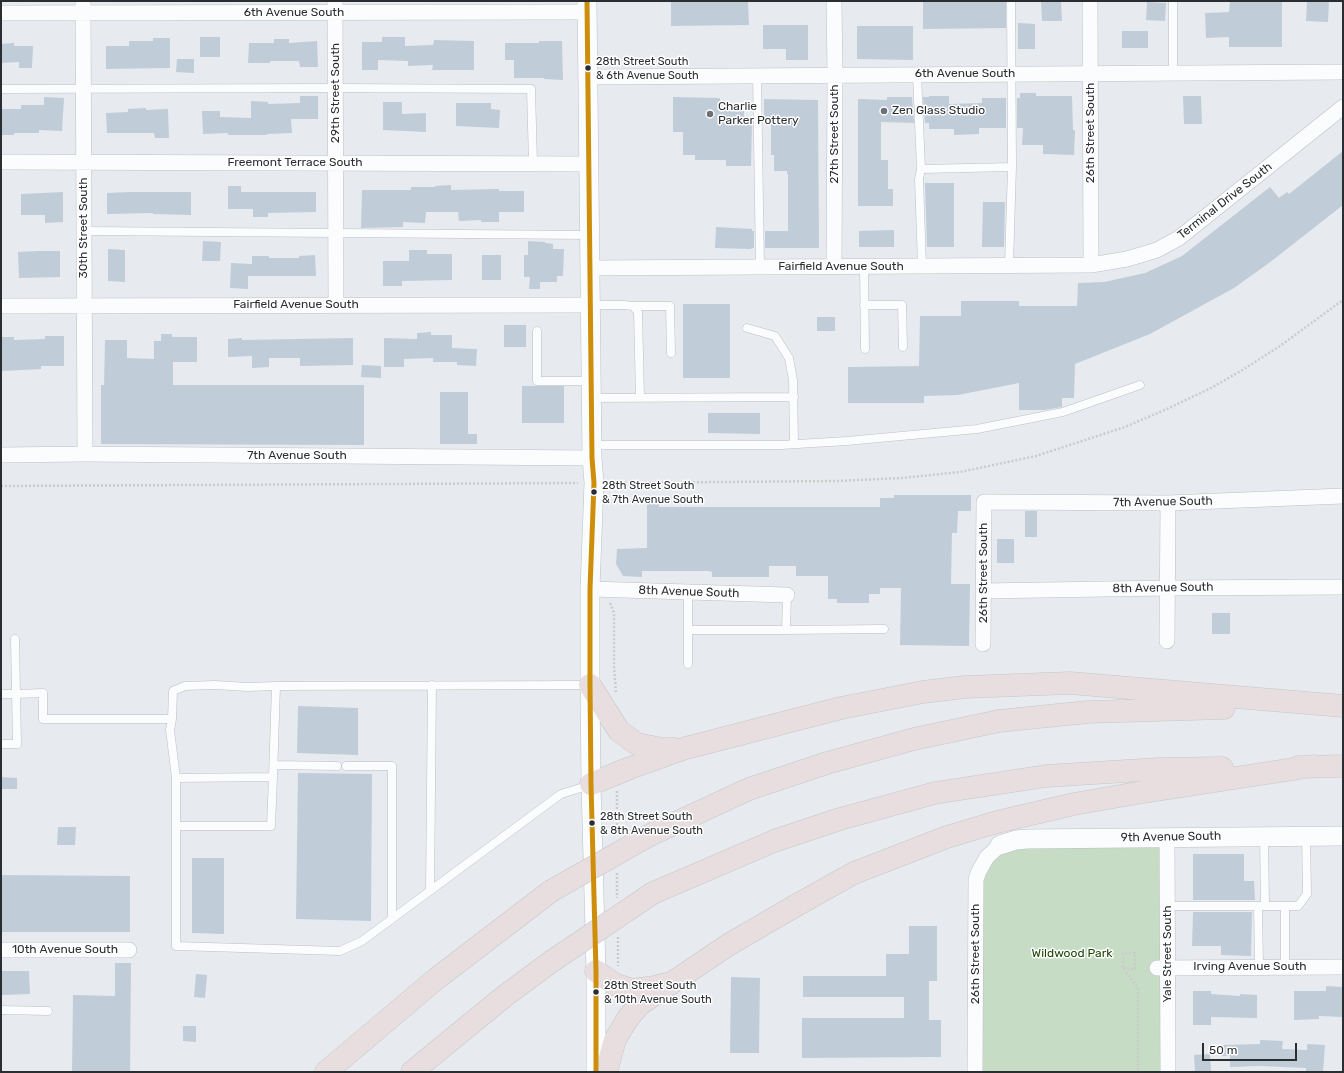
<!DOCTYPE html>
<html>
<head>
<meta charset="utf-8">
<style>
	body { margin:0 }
	#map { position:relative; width:1344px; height:1073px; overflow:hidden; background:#e7ebf0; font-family:Rubik,sans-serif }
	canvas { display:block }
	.frame { position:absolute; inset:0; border:2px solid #2b2e31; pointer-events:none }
	.scale { position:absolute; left:1202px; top:1043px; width:95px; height:18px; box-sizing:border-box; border:2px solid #2b2e31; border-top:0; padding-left:5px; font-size:12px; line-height:14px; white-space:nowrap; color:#2b2e31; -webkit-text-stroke:3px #fff; paint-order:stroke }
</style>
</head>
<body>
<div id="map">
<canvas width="1344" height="1073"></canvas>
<div class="frame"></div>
<div class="scale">50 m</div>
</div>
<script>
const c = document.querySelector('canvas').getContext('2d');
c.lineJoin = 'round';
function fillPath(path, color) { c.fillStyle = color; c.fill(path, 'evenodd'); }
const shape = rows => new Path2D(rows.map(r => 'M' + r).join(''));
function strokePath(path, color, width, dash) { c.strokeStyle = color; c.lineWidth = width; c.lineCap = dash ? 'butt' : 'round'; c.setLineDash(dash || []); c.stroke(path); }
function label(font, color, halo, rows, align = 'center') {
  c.font = font + ' Rubik,sans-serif'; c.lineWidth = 3; c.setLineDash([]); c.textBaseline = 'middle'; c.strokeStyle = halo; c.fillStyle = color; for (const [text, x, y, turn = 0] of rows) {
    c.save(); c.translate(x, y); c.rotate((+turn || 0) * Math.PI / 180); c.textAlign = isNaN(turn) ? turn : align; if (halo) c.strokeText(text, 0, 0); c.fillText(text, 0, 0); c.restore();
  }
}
fillPath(shape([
	[1167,837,1168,1072,975,1072,976,886,993,851]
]), '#c7dcc4');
fillPath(shape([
	[671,1,748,1,749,25,671,26],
	[923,1,1006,1,1006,28,923,29],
	[1041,1,1061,1,1062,21,1042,21],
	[1230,1,1282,1,1282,47,1229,47,1229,37,1206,38,1205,13,1229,12],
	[1307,1,1329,1,1328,22,1306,21],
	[1147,2,1166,3,1165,21,1146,20],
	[1018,23,1035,24,1035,49,1018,49],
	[763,25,808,25,808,60,786,60,786,49,763,49],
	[857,26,913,26,913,60,857,59],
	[1122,31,1148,31,1148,48,1122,48],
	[200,37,220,37,220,57,200,57],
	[382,37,405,37,405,46,433,45,434,40,474,41,474,70,432,70,433,65,408,66,408,61,378,60,378,70,362,70,362,42,382,42],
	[153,38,170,38,170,68,106,69,106,46,129,46,129,41,153,41],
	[274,39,289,39,289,43,317,41,318,67,300,67,299,61,270,61,270,63,248,63,249,43,274,43],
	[539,41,562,41,563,80,544,79,544,78,514,78,514,60,505,60,505,43,539,43],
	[14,43,14,46,33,46,32,68,19,68,19,62,1,63,1,44],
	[177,59,194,59,194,73,176,72],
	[1020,93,1036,93,1036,96,1072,96,1073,130,1075,130,1074,155,1043,154,1043,145,1022,145,1023,128,1017,128,1017,98,1020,98],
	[300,96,318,96,318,119,291,119,292,133,267,134,267,135,228,135,228,133,203,134,202,111,220,111,220,117,251,118,251,101,268,102,268,104,300,103],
	[929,96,949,96,949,104,982,103,982,98,1006,98,1006,128,979,128,979,134,954,135,954,129,929,129,929,123,925,123,923,97,929,97],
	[1183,96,1201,96,1202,124,1184,124],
	[44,97,64,98,62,131,39,130,39,133,14,133,14,135,1,135,1,109,21,109,21,105,44,105],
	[673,97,720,98,720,110,744,111,744,120,752,120,751,166,726,166,726,160,695,160,695,155,683,155,683,132,673,132],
	[887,97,912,97,914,123,881,122,881,160,888,160,888,189,893,189,893,206,858,206,858,99,887,100],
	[764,99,818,100,819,248,765,248,765,231,788,231,788,174,787,174,787,171,774,171,774,155,771,155,771,124,764,124],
	[383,102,402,102,402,114,426,113,426,132,383,130],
	[456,103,491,103,491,109,500,110,499,128,456,126],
	[146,108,146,110,168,109,169,138,155,138,154,133,107,133,106,113,128,112,128,109],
	[1343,151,1343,205,1269,263,1234,288,1150,334,1075,364,1074,398,1062,398,1062,407,1044,410,1019,410,1019,383,958,395,924,396,924,403,848,403,848,367,919,366,920,316,961,316,961,301,1019,301,1019,306,1077,306,1078,283,1104,282,1145,273,1182,256,1270,187,1279,198,1287,192,1289,194],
	[925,183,954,183,954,247,927,247],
	[451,185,451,190,499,189,499,191,524,191,524,212,499,212,499,222,481,222,481,220,459,221,458,212,426,212,425,223,403,222,403,227,361,228,362,190,411,190,411,187,435,187,435,186],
	[228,186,241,186,241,192,316,192,316,212,268,213,268,217,253,217,253,209,228,209],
	[63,192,63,222,45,223,45,215,21,215,21,194],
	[130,192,191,192,191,215,153,214,153,213,107,214,107,193],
	[983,202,1005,202,1004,247,982,247],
	[716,227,752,229,752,231,754,231,754,248,752,248,751,249,715,248],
	[894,230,894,247,859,247,859,231],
	[203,241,221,242,220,261,202,261],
	[528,241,545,242,545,243,553,244,553,249,564,249,563,276,557,276,557,282,540,282,540,289,529,289,530,277,524,277,524,255,528,255],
	[108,249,125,250,125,282,108,281],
	[409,250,427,250,427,254,452,254,452,280,402,281,402,286,383,286,383,261,409,261],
	[38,251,60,251,60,277,19,278,18,252],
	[315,255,316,276,248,276,248,289,230,288,231,263,252,264,252,256,269,256,269,258,299,258,299,256],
	[482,255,501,255,501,280,482,280],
	[683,304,730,304,730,378,683,378],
	[817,317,835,317,835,331,817,331],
	[504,325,526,325,526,347,504,347],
	[431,332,431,335,452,335,452,348,477,349,476,366,457,365,457,362,433,362,433,358,404,359,404,367,384,367,384,338,417,339,417,333],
	[161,334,172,334,172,337,197,337,197,362,173,362,173,385,364,385,364,445,101,444,101,385,104,385,105,340,127,340,127,358,154,359,154,341,161,341],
	[45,336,64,336,64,366,41,366,41,369,1,371,1,337,14,337,14,340,45,339],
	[242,338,242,340,353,338,353,365,300,366,300,358,269,358,269,367,252,368,252,356,228,357,228,339],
	[362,365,381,366,381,378,361,377],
	[522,386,564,386,564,423,522,423],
	[440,392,468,392,468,434,477,434,477,444,440,444],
	[708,413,760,413,760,434,708,433],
	[894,495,971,495,971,511,958,511,957,533,952,533,951,584,970,584,969,646,900,645,901,588,880,588,880,594,869,594,869,603,837,603,837,599,828,599,828,576,796,576,796,566,769,566,769,577,712,577,712,572,709,571,642,571,642,577,623,576,616,564,617,549,647,548,647,501,659,502,659,507,880,507,880,498,894,498],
	[1025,511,1037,511,1037,537,1025,537],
	[997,539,1014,539,1014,563,997,563],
	[1212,613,1230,613,1230,634,1212,634],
	[298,706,358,708,358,755,297,753],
	[298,773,372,774,371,921,296,919],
	[1,777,17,778,17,789,1,789],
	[58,827,76,827,75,845,57,845],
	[1193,854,1244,854,1244,881,1254,881,1255,900,1193,900],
	[192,858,224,858,224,934,192,933],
	[1,875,130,876,130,932,1,932],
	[1193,912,1252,912,1251,956,1221,955,1221,946,1192,946],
	[909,926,937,926,937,981,929,981,929,1020,941,1020,941,1057,802,1058,802,1018,904,1018,904,997,803,997,803,976,886,976,886,954,909,954],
	[115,963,131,963,130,1072,72,1072,73,995,115,996],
	[1,971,29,971,30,994,1,995],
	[196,974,207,975,205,998,194,997],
	[731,977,760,978,759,1053,730,1053],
	[1326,986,1343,987,1343,1017,1319,1016,1319,1019,1294,1020,1294,991,1326,991],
	[1193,991,1211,991,1211,994,1240,996,1240,994,1257,995,1257,1018,1211,1017,1211,1025,1193,1025],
	[183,1026,196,1026,196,1042,183,1041],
	[1260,1040,1283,1041,1282,1049,1307,1050,1307,1044,1325,1045,1323,1072,1306,1072,1306,1068,1260,1066,1230,1067,1230,1056,1221,1056,1221,1045,1260,1044],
	[1210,1054,1211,1072,1195,1072,1194,1055]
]), '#c0ccd8');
const service = shape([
	[1173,73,1173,1],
	[917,74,921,169,919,179,922,266],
	[757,76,760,267],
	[1,89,336,88,531,89,533,163],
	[921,169,1012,167],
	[84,231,590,235],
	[1009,265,1012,167,1011,1],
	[864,266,865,349],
	[590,305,624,305,633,306,638,312,640,397],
	[864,305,902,305,903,347],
	[633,306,670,306,671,353],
	[747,328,775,336,789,358,793,380,794,444],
	[537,331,537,381,591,381],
	[591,398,794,397],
	[592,445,781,445,847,441,977,429,1063,412,1140,385],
	[688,592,688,664],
	[688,630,786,630,787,595],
	[786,630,884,629],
	[15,639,16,694,43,693,43,719,172,719],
	[588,685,276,686,273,777,176,778,176,946,340,951,362,941,561,794,590,785],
	[1,694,16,694,17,744,1,744],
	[274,765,337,766],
	[346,766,392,766,392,918],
	[176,778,170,730,172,719,173,691,185,686,215,685,248,687,276,686],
	[177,826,271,826,273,777],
	[1264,837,1265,906,1298,906,1307,894,1306,836],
	[430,891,432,685],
	[1168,906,1258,906],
	[1285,906,1285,967],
	[1259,967,1258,906,1262,906],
	[1,1010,48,1011]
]);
const minor = shape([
	[83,1,85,454],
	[335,1,336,305],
	[1090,1,1091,265],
	[1,13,587,12],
	[588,77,1343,72],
	[1,162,589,164],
	[834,267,835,75,834,1],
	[590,268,1091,265,1127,259,1157,250,1179,238,1343,107],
	[1,306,590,305],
	[1,455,85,454,592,458],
	[590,589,787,595],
	[983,591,1167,588,1343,587],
	[1167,641,1168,503],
	[983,644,984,502,1168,503,1343,496],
	[1167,837,1168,1072],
	[1,950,129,950],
	[1157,968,1343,967],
	[975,1072,976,879,979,871,987,857,1000,845]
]);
const tertiary = shape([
	[587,1,592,458,594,483,590,589,590,685,591,784,596,971,596,1072],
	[1000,845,1016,840,1027,839,1343,836]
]);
const motorway = shape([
	[590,685,619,731,637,744,662,749,675,749],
	[1298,767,1343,766],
	[591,784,630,768,686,748,841,708,923,692,965,687,1070,683,1343,706],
	[650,835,749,789,827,763,914,739,999,721,1088,712,1224,708],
	[653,893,774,841,840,819,935,793,1046,776,1159,769,1222,768],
	[596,971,614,984,632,990,655,987,665,984],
	[326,1072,436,979,551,891],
	[412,1072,506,995,552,961],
	[606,1072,615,1040,628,1018,639,1005,728,945,795,906,854,873,947,837,997,822,1074,804,1137,793,1313,766]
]);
strokePath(service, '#bcbfc3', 9);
strokePath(minor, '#bcbfc3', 16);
strokePath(tertiary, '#bcbfc3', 20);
strokePath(motorway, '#c4c6c8', 23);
strokePath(shape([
	[609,483,837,481,902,478,960,472,1036,456,1125,427,1167,409,1211,388,1244,369,1280,346,1343,300],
	[1,486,578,483],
	[610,603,614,613,614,666,616,693],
	[617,791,617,834],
	[617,873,617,898],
	[618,937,618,966],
	[1123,968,1135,969,1135,953,1123,953,1123,968,1138,988,1138,1072]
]), '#cacccc', 2.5, [2, 2]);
strokePath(service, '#fbfcfd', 8);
strokePath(minor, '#fbfcfd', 15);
strokePath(tertiary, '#fbfcfd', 19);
strokePath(motorway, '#e8dedf', 22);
const motorwayBridge = shape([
	[551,891,650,835],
	[552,961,653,893]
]);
strokePath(motorwayBridge, '#c4c6c8', 23, []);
strokePath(motorwayBridge, '#e8dedf', 22);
strokePath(shape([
	[587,1,592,458,594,483,590,589,590,685,591,784,596,971,596,1072]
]), '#ce8e0a', 5);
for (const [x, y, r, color] of [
	[588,68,3.5,"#2b2e31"],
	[884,111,4,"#6d7074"],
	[710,114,4,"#6d7074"],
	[594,492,3.5,"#2b2e31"],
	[592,823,3.5,"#2b2e31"],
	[596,992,3.5,"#2b2e31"]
]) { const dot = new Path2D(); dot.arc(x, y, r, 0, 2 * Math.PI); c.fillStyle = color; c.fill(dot); strokePath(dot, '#fff', 1.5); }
label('11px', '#2b2e31', '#fff', [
	["28th Street South",596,62],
	["& 6th Avenue South",596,76],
	["28th Street South",602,486],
	["& 7th Avenue South",602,500],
	["28th Street South",600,817],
	["& 8th Avenue South",600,831],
	["28th Street South",604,986],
	["& 10th Avenue South",604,1000]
], 'left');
label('12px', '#2b2e31', '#fff', [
	["6th Avenue South",294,13],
	["6th Avenue South",965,74],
	["29th Street South",336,93,-90],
	["26th Street South",1091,133,-90],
	["27th Street South",835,134,-90],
	["Freemont Terrace South",295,163],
	["Terminal Drive South",1225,201,-38],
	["30th Street South",84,228,-90],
	["Fairfield Avenue South",841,267],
	["Fairfield Avenue South",296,305],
	["7th Avenue South",297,456],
	["7th Avenue South",1163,502,-1],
	["26th Street South",984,573,-90],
	["8th Avenue South",1163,588,-1],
	["8th Avenue South",689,592,2],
	["9th Avenue South",1171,837,-1],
	["10th Avenue South",65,950],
	["26th Street South",976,954,-90],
	["Yale Street South",1168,954,-90],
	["Irving Avenue South",1250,967]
]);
label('12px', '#2b2e31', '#fff', [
	["Charlie",718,107],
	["Parker Pottery",718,121],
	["Zen Glass Studio",892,111]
], 'left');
label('12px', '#1e4606', '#fff', [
	["Wildwood Park",1072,954]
]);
</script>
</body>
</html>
